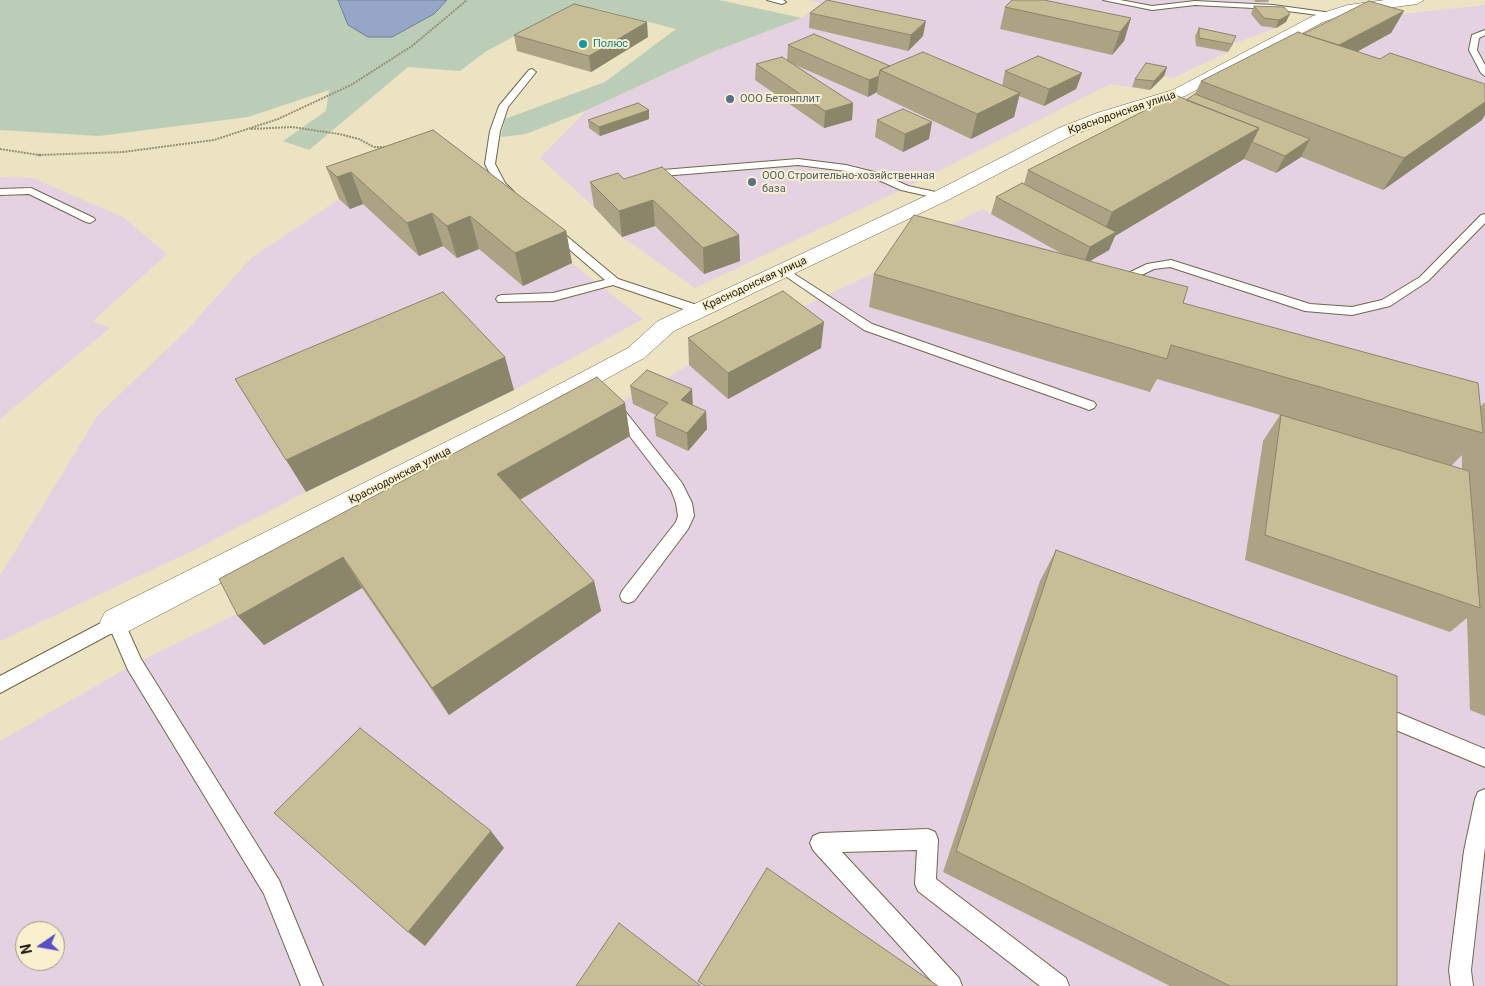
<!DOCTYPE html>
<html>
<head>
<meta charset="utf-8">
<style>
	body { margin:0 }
	#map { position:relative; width:1485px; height:986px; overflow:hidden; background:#ebe3c2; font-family:Roboto,sans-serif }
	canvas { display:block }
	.north { position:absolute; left:15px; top:921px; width:50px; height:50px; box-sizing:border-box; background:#f8f0cf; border:1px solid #a29c84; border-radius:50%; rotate:258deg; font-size:14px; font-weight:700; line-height:20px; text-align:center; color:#221f13 }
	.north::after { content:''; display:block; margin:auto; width:18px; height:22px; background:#584fc7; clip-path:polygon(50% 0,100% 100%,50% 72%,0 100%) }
</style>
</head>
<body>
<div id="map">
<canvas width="1485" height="986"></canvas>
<div class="north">N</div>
</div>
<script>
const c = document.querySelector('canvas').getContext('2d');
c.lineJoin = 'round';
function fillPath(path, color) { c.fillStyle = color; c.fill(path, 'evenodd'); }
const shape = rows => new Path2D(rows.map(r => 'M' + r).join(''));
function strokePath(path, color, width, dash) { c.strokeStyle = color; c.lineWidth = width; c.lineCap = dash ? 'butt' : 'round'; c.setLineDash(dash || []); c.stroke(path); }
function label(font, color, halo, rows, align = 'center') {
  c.font = font + ' Roboto,sans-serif'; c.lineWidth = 4; c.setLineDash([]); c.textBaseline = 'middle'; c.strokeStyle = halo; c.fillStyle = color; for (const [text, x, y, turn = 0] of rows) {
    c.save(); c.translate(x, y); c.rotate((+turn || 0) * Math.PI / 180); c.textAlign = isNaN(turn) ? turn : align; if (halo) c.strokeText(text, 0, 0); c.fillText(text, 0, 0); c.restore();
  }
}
fillPath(shape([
	[807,0,1266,0,1286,22,1276,28,1233,44,1228,52,1173,78,1164,76,1150,90,1110,84,905,188,695,288,622,237,594,207,540,158,587,110,710,53,802,18,821,3],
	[1485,5,1485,986,0,986,0,741,134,664,245,610,603,410,649,388,689,365,782,317,876,272,908,248,982,209,991,214,1383,16],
	[25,931,55,931,55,961,25,961],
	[442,161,643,319,514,390,306,492,188,553,0,641,0,576,98,415,188,329,251,258,339,199],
	[0,177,33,178,123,217,167,254,93,321,110,328,0,419]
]), '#e4d2e3');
fillPath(shape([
	[0,0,719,0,802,18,710,53,587,110,526,134,501,137,505,119,605,82,676,29,599,9,568,7,485,52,460,71,408,67,309,150,283,141,326,111,329,90,248,117,99,136,0,130]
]), '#bbccb7');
const water = shape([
	[338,0,447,0,434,14,392,37,368,37,348,25,338,0]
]);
fillPath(water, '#96a6c8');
strokePath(water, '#737e92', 1);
const lane = shape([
	[767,0,783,0,786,2,782,4,767,0],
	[1103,0,1120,0,1152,6,1195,1,1273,5,1332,13,1336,15,1332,17,1273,9,1195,5,1152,10,1103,0],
	[1485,30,1485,35,1479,38,1477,50,1485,65,1485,76,1481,73,1469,50,1472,35,1485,30],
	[532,69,536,72,508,107,500,131,495,164,505,183,516,194,511,197,497,187,485,164,490,131,499,106,529,70,532,69],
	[798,159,846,165,882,174,908,186,945,194,946,196,941,199,901,190,874,178,846,171,798,165,650,177,645,174,650,171,798,159],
	[31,188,94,218,95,220,90,223,86,222,29,194,0,195,0,189,31,188],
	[1485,214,1485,223,1428,281,1390,306,1352,315,1305,311,1170,267,1154,269,1125,283,1117,284,1111,280,1113,278,1122,276,1147,264,1171,260,1310,304,1352,307,1382,300,1420,277,1481,215,1485,214],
	[553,227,557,228,618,279,703,307,705,310,703,313,695,313,613,285,553,301,498,302,496,299,498,296,502,295,553,293,605,280,549,232,548,230,553,227],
	[785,268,872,324,1094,402,1096,405,1094,408,1089,410,1084,408,864,330,781,273,779,271,785,268],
	[616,404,621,406,682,483,692,503,694,516,688,529,634,601,628,603,622,601,620,596,622,591,676,522,678,516,676,503,671,490,609,409,611,406,616,404],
	[116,615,122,617,141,659,279,880,323,986,301,986,264,894,128,670,112,633,0,693,0,676,116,615],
	[1386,708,1485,749,1485,767,1379,723,1377,717,1379,711,1386,708],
	[1485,789,1485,847,1471,970,1473,986,1451,986,1449,970,1464,851,1475,799,1478,792,1485,789],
	[928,829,935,832,938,839,936,879,1066,978,1069,986,1040,986,918,891,915,884,917,850,842,852,959,978,962,986,936,986,813,850,810,843,813,836,820,833,928,829]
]);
const street = shape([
	[1385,0,1424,0,1417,4,1350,13,1323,22,1185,96,1109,121,1071,136,948,200,674,331,644,358,530,421,127,632,116,635,105,632,100,622,105,612,512,409,628,348,658,321,934,192,1059,128,1097,113,1173,90,1313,16,1348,5,1385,0]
]);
strokePath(lane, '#6f684a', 2);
strokePath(street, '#6f684a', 1);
strokePath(shape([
	[251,129,292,127,339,134,359,139,374,147,387,147],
	[0,149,39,155,123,152,214,140,278,119,351,85,412,46,467,0]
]), '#979178', 2, [2, 1]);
strokePath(shape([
	[38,155,41,155]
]), '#979178', 2.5, [3, 2]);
fillPath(lane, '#fff');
fillPath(street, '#fff');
fillPath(shape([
	[1254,0,1269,0,1268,2,1255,2],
	[1254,6,1286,22,1276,28,1261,26,1251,14],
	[1005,7,1131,18,1124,41,1112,55,1000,29],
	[1404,11,1391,33,1358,51,1482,120,1383,190,1301,157,1276,173,1244,159,1115,236,1109,250,1090,261,1183,303,1481,406,1485,402,1485,716,1470,710,1467,618,1450,632,1245,560,1263,441,1280,415,1157,379,1150,392,869,307,874,274,1064,255,991,214,996,197,1024,184,1028,170,1186,100,1195,94,1201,81,1303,34],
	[1462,455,1462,469,1451,466],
	[810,13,923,36,908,51,809,28],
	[1199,28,1233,44,1228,52,1196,46,1195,36],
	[514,35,648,37,591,72,517,51],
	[788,45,890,66,1002,86,1005,71,1082,73,1076,89,1044,106,1019,96,1014,117,971,139,877,94,877,92,868,97,793,64,853,103,852,120,824,128,755,80,756,64,787,60],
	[1167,67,1164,76,1150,90,1132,87,1135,79],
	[649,119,600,136,589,128,588,120],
	[877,120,929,139,903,152,875,137],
	[433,130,566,231,572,263,523,286,479,249,457,258,443,246,419,256,363,204,350,209,339,199,326,167],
	[624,179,739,235,740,261,704,274,655,226,622,237,594,207,590,182],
	[688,338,821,348,728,399,689,365],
	[630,386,693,405,707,429,688,451,656,436,654,418,656,415,633,404],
	[630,436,520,500,594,581,601,611,449,715,362,588,264,645,238,616],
	[1056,550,1397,986,1170,986,943,872,1040,581]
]), '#aba383');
fillPath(shape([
	[1404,11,1391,33,1329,67,1330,50],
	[1290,14,1286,22,1276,28,1279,20],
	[1131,18,1124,41,1112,55,1120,32],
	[926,21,923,36,908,51,911,35],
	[647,22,648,37,591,72,589,56],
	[1167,67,1164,76,1150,90,1154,81],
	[1082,73,1076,89,1044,106,1049,89],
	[879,76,877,92,868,97,869,80],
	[1020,93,1014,117,971,139,977,114],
	[1485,102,1485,115,1482,120,1383,190,1404,158],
	[853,103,852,120,824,128,825,111],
	[649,110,649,119,600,136,599,127],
	[932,122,929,139,903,152,905,134],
	[1259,128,1244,159,1115,236,1109,250,1083,265,1090,247,1101,240,1112,212],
	[1310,139,1301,157,1276,173,1285,156],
	[351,172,363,204,350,209,337,177],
	[653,200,655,226,622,237,619,211],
	[432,213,443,246,419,256,407,223],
	[470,216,479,249,457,258,447,226],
	[566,231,572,263,523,286,515,253],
	[739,235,740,261,704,274,703,248],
	[824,322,821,348,728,399,728,373],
	[505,357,514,390,306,492,286,460],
	[692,389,693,407,681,400],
	[625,403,630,436,508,506,497,474],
	[706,411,707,429,688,451,687,433],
	[343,557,362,588,264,645,238,616],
	[594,581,601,611,449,715,432,688],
	[491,831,504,848,425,946,408,932]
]), '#8b856a');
const building = shape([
	[827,0,926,21,911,35,810,13,827,0],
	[1012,0,1044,0,1131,18,1120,32,1005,7,1012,0],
	[1369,1,1404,11,1339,45,1303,34,1369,1],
	[574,4,647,22,589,56,514,35,574,4],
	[1254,6,1284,7,1290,14,1279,20,1264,18,1254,6],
	[1199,28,1236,36,1232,44,1199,38,1199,28],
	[1298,32,1380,59,1390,53,1485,84,1485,102,1404,158,1201,81,1298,32],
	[814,34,890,66,880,70,879,76,869,80,788,45,814,34],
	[923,52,1020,93,977,114,880,70,923,52],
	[1038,56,1082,73,1049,89,1005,71,1038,56],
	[782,57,853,103,825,111,756,64,782,57],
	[1146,63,1167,67,1154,81,1135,79,1146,63],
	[1195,94,1310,139,1285,156,1252,142,1259,128,1186,100,1195,94],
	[1175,95,1259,128,1112,212,1028,170,1175,95],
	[638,103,649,110,599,127,588,120,638,103],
	[903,109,932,122,905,134,877,120,903,109],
	[433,130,566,231,515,253,470,216,447,226,432,213,407,223,351,172,337,177,326,167,433,130],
	[662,167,739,235,703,248,653,200,619,211,590,182,618,173,624,179,662,167],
	[1022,183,1116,232,1090,247,996,197,1022,183],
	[914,215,1188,287,1183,303,1478,383,1483,433,1171,345,1167,359,874,274,914,215],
	[783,291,824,322,728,373,688,338,783,291],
	[443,292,505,357,286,460,235,379,443,292],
	[647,370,692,389,681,400,706,411,687,433,654,418,668,403,630,386,647,370],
	[597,377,625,403,497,474,594,581,432,688,343,557,238,616,219,579,597,377],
	[1281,415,1469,471,1480,608,1265,535,1281,415],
	[1056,550,1397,676,1397,986,1230,986,956,851,1056,550],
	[360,728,491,831,408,932,274,813,360,728],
	[767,868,938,986,705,986,698,981,767,868],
	[619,923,701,986,576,986,619,923]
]);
fillPath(building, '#c7be98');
strokePath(building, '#8b856a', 1);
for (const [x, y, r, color] of [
	[583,44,5,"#0f9aa8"],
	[730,99,5,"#5c6f8a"],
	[752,182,5,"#5c6f8a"]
]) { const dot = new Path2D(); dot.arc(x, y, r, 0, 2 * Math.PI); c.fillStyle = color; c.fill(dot); strokePath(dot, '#f8f0cf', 2); }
label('11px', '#0d838f', '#f8f0cf', [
	["Полюс",593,44]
], 'left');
label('11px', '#4e5e75', '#f8f0cf', [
	["ООО Бетонплит",740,99],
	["ООО Строительно-хозяйственная",762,176],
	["база",762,189]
], 'left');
label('11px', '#221f13', '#f8f0cf', [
	["Краснодонская улица",1122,113,-19],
	["Краснодонская улица",755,284,-25],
	["Краснодонская улица",400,476,-27]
]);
</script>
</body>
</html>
